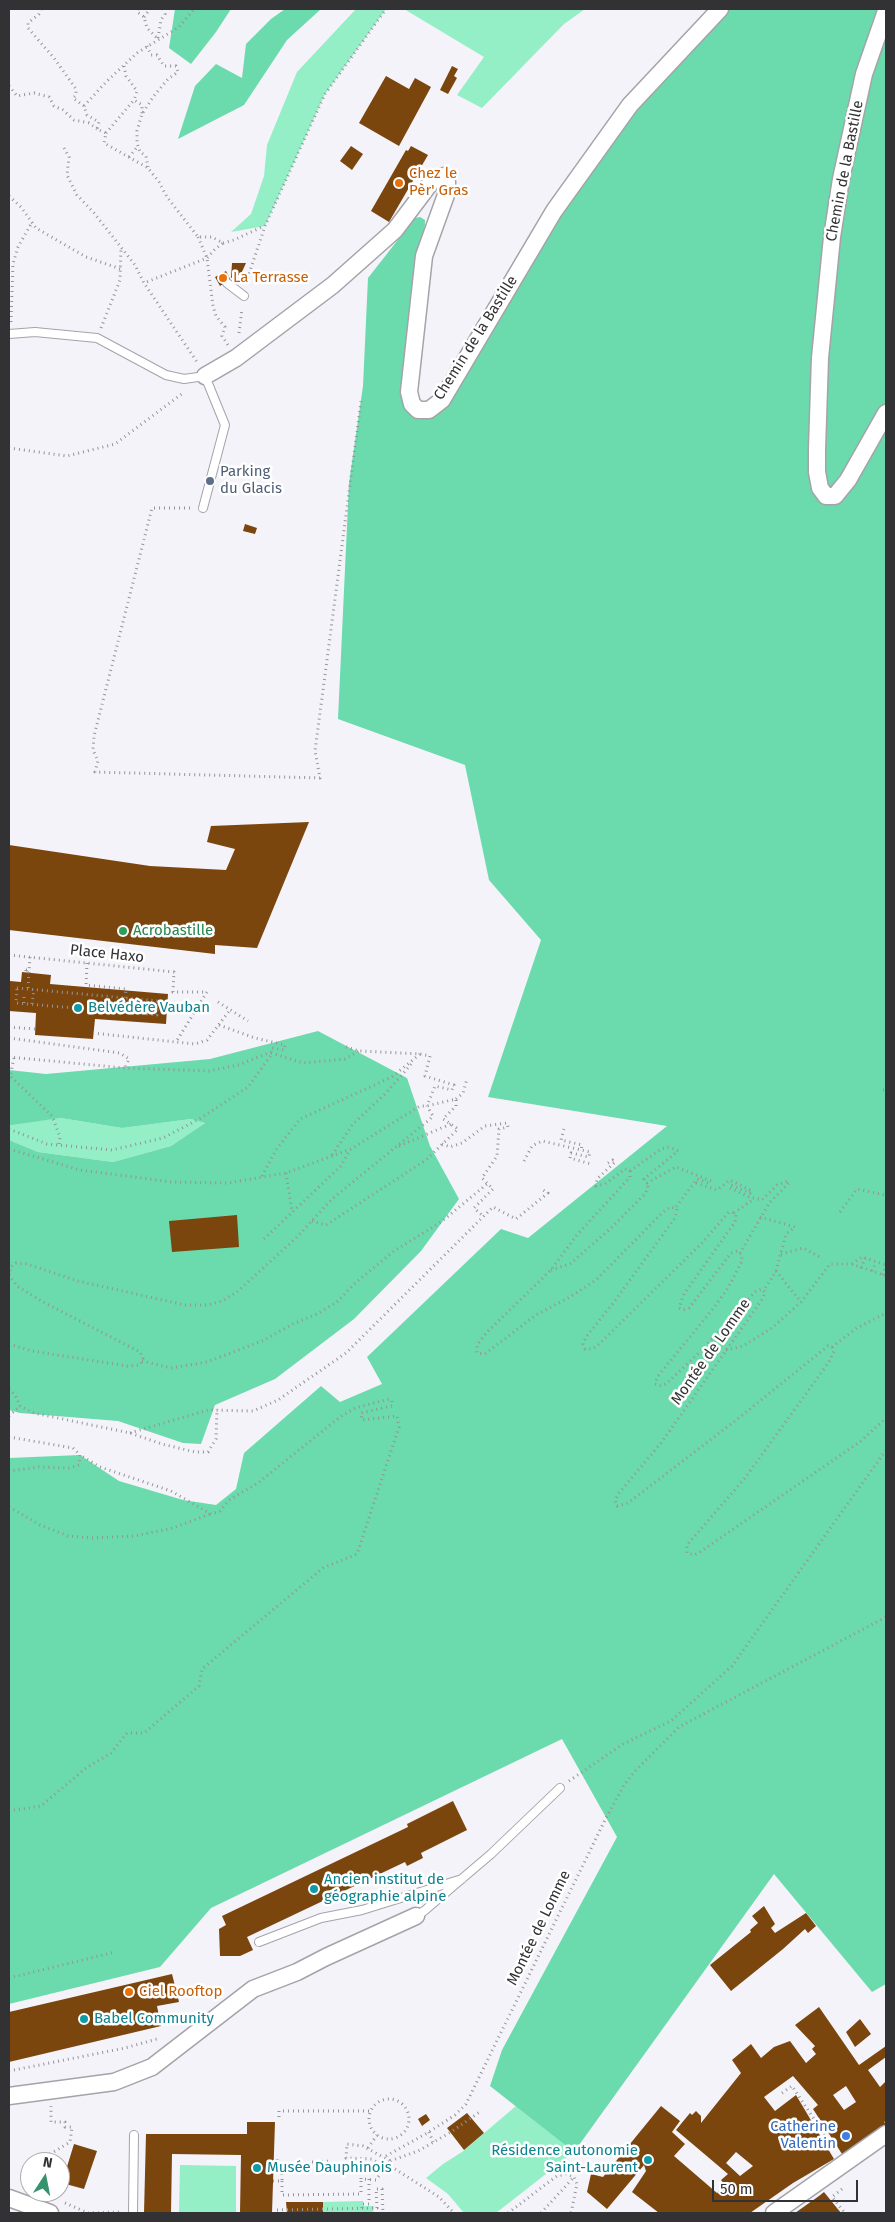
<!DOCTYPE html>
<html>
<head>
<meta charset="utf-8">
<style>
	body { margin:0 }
	#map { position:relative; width:895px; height:2222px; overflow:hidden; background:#f4f3f9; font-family:"Fira Sans",sans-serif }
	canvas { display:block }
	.frame { position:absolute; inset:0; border:10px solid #323134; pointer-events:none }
	.north { position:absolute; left:20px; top:2152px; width:50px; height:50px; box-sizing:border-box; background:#fff; border:1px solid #adadae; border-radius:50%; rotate:11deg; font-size:14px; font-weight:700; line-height:20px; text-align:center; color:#323134 }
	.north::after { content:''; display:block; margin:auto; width:18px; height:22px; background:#35946d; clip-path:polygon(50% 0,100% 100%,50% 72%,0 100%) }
	.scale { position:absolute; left:712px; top:2180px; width:146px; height:22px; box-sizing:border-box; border:2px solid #323134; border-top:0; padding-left:6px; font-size:15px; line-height:18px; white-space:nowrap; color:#323134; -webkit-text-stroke:4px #fff; paint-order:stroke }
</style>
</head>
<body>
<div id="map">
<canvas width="895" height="2222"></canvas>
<div class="frame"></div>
<div class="north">N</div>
<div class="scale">50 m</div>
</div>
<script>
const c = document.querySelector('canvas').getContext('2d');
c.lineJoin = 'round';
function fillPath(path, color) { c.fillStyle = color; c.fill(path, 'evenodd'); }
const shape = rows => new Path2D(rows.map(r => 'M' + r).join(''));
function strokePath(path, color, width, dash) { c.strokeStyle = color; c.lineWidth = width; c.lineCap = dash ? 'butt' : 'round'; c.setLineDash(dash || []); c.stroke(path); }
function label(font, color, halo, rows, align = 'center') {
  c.font = font + ' "Fira Sans",sans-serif'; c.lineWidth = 5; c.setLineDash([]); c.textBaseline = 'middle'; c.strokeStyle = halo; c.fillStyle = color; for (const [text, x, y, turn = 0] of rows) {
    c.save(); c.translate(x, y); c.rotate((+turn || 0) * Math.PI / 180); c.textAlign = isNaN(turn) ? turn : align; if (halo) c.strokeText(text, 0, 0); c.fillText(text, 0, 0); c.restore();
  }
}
fillPath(shape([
	[356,9,386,9,325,94,265,226,231,232,251,214,264,176,267,145,297,72],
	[404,9,585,9,564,24,482,108,457,95,484,57],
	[61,1118,122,1128,191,1119,205,1123,171,1146,113,1162,38,1152,9,1140,9,1124],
	[516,2106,574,2152,496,2213,464,2213,448,2194,426,2178,443,2164,462,2152],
	[180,2165,236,2166,236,2213,179,2213],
	[363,2201,363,2206,374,2206,373,2213,323,2213,323,2202]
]), '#94eec6');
fillPath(shape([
	[175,9,231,9,216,32,191,64,169,48],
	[285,9,321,9,287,40,244,105,178,139,195,86,216,64,242,78,246,44,271,19],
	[720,9,886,9,886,1984,872,1992,774,1874,574,2152,490,2086,502,2050,617,1837,562,1739,211,1908,160,1967,9,2004,9,1458,80,1455,119,1481,183,1500,216,1505,236,1489,244,1453,321,1386,340,1402,382,1384,367,1357,501,1229,528,1238,667,1126,488,1097,541,940,489,880,465,765,338,719,349,483,363,386,368,278,415,218,420,217,425,220,424,256,409,392,429,410,630,105],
	[318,1031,407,1078,430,1146,459,1199,421,1251,354,1319,275,1379,215,1405,201,1444,183,1443,118,1421,20,1413,9,1410,9,1140,38,1152,113,1162,171,1146,205,1123,191,1119,122,1128,61,1118,11,1125,9,1124,9,1070,46,1074,210,1059]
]), '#6bdaac');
fillPath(shape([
	[452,66,458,69,454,76,457,78,448,94,440,90],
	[386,76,409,89,415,78,431,87,399,146,359,123],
	[351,146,363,154,352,170,340,161],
	[411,146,428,155,389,222,371,211,406,150,408,151],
	[232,263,246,263,241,274,231,278],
	[226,271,230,279,220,286,215,277],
	[245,524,257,528,255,534,243,531],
	[309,822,257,948,215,945,215,954,9,930,9,845,150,866,226,870,235,849,207,842,211,826],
	[22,972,51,975,50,984,168,994,166,1024,95,1019,93,1039,35,1035,36,1013,9,1011,10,981,21,982],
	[237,1215,239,1247,172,1252,169,1221],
	[453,1801,467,1830,421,1853,423,1858,407,1866,405,1862,247,1937,253,1950,240,1956,220,1956,219,1929,226,1925,222,1916,408,1827,407,1824],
	[764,1906,775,1924,771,1928,775,1933,806,1913,816,1926,808,1933,805,1929,783,1949,731,1991,710,1965,751,1932,750,1930,758,1923,752,1916],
	[172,1974,179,2002,157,2006,161,2026,9,2062,9,2012],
	[819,2007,859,2065,886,2046,886,2057,868,2070,880,2087,886,2081,886,2121,884,2122,886,2124,842,2154,813,2109,818,2105,793,2076,764,2097,775,2111,796,2095,834,2159,793,2183,750,2213,659,2213,632,2192,646,2171,644,2165,607,2209,587,2192,591,2174,603,2177,661,2106,680,2121,672,2132,685,2144,674,2156,717,2193,726,2186,721,2180,728,2174,676,2130,690,2113,692,2115,696,2111,701,2116,701,2123,741,2073,732,2060,751,2044,761,2058,774,2047,790,2041,806,2063,816,2054,812,2049,815,2046,795,2025],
	[846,2086,856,2102,844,2110,833,2095],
	[736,2152,753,2166,740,2176,726,2163],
	[860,2019,871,2034,855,2047,846,2032],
	[467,2113,484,2133,464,2150,447,2128],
	[426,2114,430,2120,422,2126,418,2119],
	[247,2122,275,2122,272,2213,240,2213,241,2155,172,2154,171,2213,144,2213,146,2134,247,2134],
	[74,2144,97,2151,84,2189,62,2183],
	[824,2192,841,2213,795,2213,819,2196],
	[286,2202,323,2202,323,2213,287,2213]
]), '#7b450e');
const lane = shape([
	[227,283,244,296],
	[9,334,35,332,97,338,166,375,184,379,205,376,225,425,203,508],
	[416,1916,424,1911,491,1854,560,1788],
	[259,1942,321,1918,362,1910,462,1879],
	[133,2213,134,2135]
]);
const street = shape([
	[886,11,864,74,841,179,832,237,820,358,817,449,817,472,820,488,826,496,835,496,848,480,886,413],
	[205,376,236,358,333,285,395,230,432,181,444,176,447,182,447,192,424,256,409,392,412,404,418,410,429,410,442,400,554,211,630,105,720,9],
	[9,2096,114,2082,152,2067,253,1989,297,1972,326,1957,416,1916],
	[9,2198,50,2213],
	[774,2213,886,2134]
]);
strokePath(lane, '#a4a3a9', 10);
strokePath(street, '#a4a3a9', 19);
strokePath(shape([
	[41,9,39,14,28,23,28,28,54,58,76,89,76,95,73,98,84,106,87,115,99,122,97,129,106,133,104,143,148,168,159,182,167,197,198,237,212,237,223,243,215,249,207,258,144,283],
	[138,9,137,12,144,17,147,28,158,39],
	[144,17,150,9],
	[158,38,161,20,165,14,163,9],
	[147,46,151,55,157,55,164,66,176,66,178,72,168,79,153,97,142,114,137,131,137,143,140,152,146,156,148,167],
	[124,66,126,76,137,91,134,100,142,105,142,114],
	[9,86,17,96,34,93,49,97,54,106,63,110,74,120,89,123,97,129],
	[84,106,106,82,137,53,179,27,194,9],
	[106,133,134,100],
	[64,148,69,157,67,175,77,195,94,213,135,265,144,283,197,362],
	[129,157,138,146],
	[9,196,21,207,36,228,86,257,121,269],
	[198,237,207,258,213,306,216,316,225,327,222,336,228,345],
	[223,243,234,240,264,226],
	[246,283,265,226,325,94,386,9],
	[11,322,13,264,18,247,31,224],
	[101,328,120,280,121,248],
	[239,333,242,309],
	[9,448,67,456,115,444,183,393],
	[190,508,152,508,94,736,93,750,98,761,95,772,320,778,315,751,361,401],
	[9,955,174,972,173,992,207,992,176,1042,195,1044,207,1040,230,1010],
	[87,963,86,985,126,989,124,1013],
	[26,970,29,970,28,989],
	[26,970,26,973,29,972,30,957],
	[17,988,158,1001,157,1015,16,1003,17,988],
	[218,1002,248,1021],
	[24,1003,24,997],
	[32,1004,34,989],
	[219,1025,255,1038,285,1045,284,1050,272,1048,271,1052],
	[9,1027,35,1029],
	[93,1033,176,1042],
	[9,1038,120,1053,129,1059,125,1068],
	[346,1047,359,1051,420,1054,430,1056,425,1076,454,1085,452,1090,435,1086,427,1106],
	[271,1053,303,1063,345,1059,359,1051],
	[9,1057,125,1068,209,1071,238,1065,271,1052],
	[14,1058,10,1076,52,1116,60,1137,59,1145],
	[883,1090,886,1090],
	[456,1099,463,1093,467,1079],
	[9,1129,47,1144,112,1150,163,1138,201,1118,248,1087,272,1054],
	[564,1129,561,1140,582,1145,581,1151],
	[442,1144,450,1147,462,1143,485,1126,507,1123,508,1127,499,1129,497,1156,482,1178,493,1189,474,1208,484,1217],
	[399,1146,451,1124],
	[9,1149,80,1170,172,1182,228,1183,286,1173,351,1149,420,1106,427,1106,456,1099,456,1106,443,1119,458,1129,426,1160,326,1225,312,1221],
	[332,1155,353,1124,386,1093,413,1062],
	[524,1161,532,1146,542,1141,590,1152,589,1157,571,1153,570,1158,591,1164],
	[608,1163,613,1160,615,1162,597,1179,596,1186,605,1184,625,1169,630,1171,630,1177,576,1236,551,1270,486,1333,477,1345,477,1353,485,1354,536,1315,570,1297,596,1280,663,1212,671,1207,677,1209,675,1218,614,1302,586,1337,583,1344,585,1349,592,1349,598,1345,702,1243,729,1212,734,1213,736,1215,735,1222,684,1294,679,1308,683,1310,689,1308,731,1253,737,1251,740,1253,742,1255,742,1261,728,1288,712,1310,658,1376,655,1384,661,1386,666,1384,701,1351,756,1291,762,1289,765,1292,763,1298,661,1443,619,1493,615,1500,617,1506,628,1503,735,1421,828,1346,832,1347,834,1351,829,1362,745,1478,687,1545,687,1553,694,1555,700,1552,861,1441,886,1418],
	[630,1171,661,1149,667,1147,675,1149,678,1151,644,1179,647,1183,676,1167,711,1181,709,1183,697,1179,676,1207],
	[286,1173,292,1211],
	[262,1176,276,1150,300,1119,392,1077,420,1054],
	[696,1183,717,1190,730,1180,752,1191,750,1193,731,1185,730,1188],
	[730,1188,749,1197,762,1200,777,1185,788,1181,789,1183,770,1202,740,1253],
	[840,1212,857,1189,885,1195,886,1194],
	[734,1213,754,1199],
	[760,1217,795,1227,786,1234,776,1271,764,1290],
	[264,1239,341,1166,350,1150],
	[781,1254,803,1248,820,1257],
	[852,1264,862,1257,886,1265],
	[861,1268,865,1258],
	[551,1270,570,1264,610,1229,645,1194,648,1188,647,1183],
	[776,1271,801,1302],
	[872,1271,876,1262],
	[883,1275,886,1265],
	[9,1344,32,1351,127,1366,140,1365,143,1358,140,1352,43,1302,17,1286,9,1275,11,1267,16,1263,27,1264,78,1281,185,1305,207,1305,222,1301,237,1292,297,1237,332,1199,429,1120,433,1116,427,1106],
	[832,1347,857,1328,886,1313],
	[726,1350,743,1346,772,1328,801,1302,830,1264,852,1264,886,1276],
	[142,1361,171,1368,207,1362,262,1341,293,1324,317,1314,337,1302,354,1284,394,1251,441,1222,487,1184],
	[9,1389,15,1395,20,1406,34,1413,130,1433,162,1444,195,1452,208,1452,216,1439,217,1409],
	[9,1416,20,1406],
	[130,1433,208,1410,253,1411,278,1400,346,1353,493,1207,516,1219,548,1193,540,1188],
	[9,1437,73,1448,80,1455,79,1465,69,1468,39,1467,9,1471],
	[9,1507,40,1525,68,1536,93,1538,135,1536,173,1528,210,1514],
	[569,1781,623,1744,671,1721,732,1666,886,1450],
	[9,1811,41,1806,86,1768,111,1753,127,1733,144,1733,199,1686,202,1669,323,1568,357,1554,399,1427,397,1416,362,1420,361,1413,392,1406,392,1401,389,1399,355,1408,340,1417,258,1483,229,1500,220,1511,211,1514,171,1491,100,1467,80,1455],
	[9,1978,115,1952],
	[9,2071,125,2048,157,2039],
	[782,2093,792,2086,834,2149],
	'369 2119a20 20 0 1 1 40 0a20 20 0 1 1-40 0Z',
	[279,2117,279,2111,371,2111],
	[429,2132,433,2142],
	[368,2148,377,2135],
	[386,2156,429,2132,455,2115,466,2104,605,1820,624,1785,636,1770,679,1727,886,1617],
	[277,2159,277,2164,282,2169],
	[37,2162,70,2142,72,2127,65,2127,65,2122,51,2122,51,2106],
	[312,2162,332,2161],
	[384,2167,372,2159,346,2158,347,2144,363,2146,390,2161],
	[395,2169,439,2197,454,2213],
	[273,2181,282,2181,282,2169,322,2168,361,2168,361,2179,376,2180,390,2161,418,2151,451,2132,481,2111],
	[282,2181,282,2195,361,2194,361,2179],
	[842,2189,832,2197,845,2213],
	[65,2203,88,2213,119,2212],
	[362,2208,362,2204,369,2204,369,2179],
	[275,2213,275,2210,377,2208,376,2189,382,2189,383,2213],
	[368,2213,368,2208],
	[508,2213,557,2176,566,2174,574,2177,577,2184,571,2213],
	[541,2213,574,2177]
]), '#959498', 3, [1, 4]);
strokePath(lane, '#fff', 8);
strokePath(street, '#fff', 16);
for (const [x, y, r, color] of [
	[399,183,5,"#e8710a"],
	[223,278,5,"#e8710a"],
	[210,481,5,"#5c6f8a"],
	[123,931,5,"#2e9e5b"],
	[78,1008,5,"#0f9aa8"],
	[314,1889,5,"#0f9aa8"],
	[129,1992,5,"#e8710a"],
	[84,2019,5,"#0f9aa8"],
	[846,2136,5,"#3f7fe0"],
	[648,2160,5,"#0f9aa8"],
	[257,2168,5,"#0f9aa8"]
]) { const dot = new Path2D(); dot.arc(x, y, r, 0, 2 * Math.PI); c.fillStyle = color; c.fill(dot); strokePath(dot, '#fff', 2); }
label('15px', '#323134', '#fff', [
	["Chemin de la Bastille",845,171,-79],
	["Chemin de la Bastille",476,338,-58],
	["Place Haxo",107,954,6],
	["Montée de Lomme",711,1352,-55],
	["Montée de Lomme",539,1928,-64]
]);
label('15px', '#c56008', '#fff', [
	["Chez le",409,174],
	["Pèr' Gras",409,191],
	["La Terrasse",233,278],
	["Ciel Rooftop",139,1992]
], 'left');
label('15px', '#4e5e75', '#fff', [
	["Parking",220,472],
	["du Glacis",220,489]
], 'left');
label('15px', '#27864d', '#fff', [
	["Acrobastille",133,931]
], 'left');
label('15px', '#0d838f', '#fff', [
	["Belvédère Vauban",88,1008],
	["Ancien institut de",324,1880],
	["géographie alpine",324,1897],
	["Babel Community",94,2019],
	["Résidence autonomie",638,2151,"right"],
	["Saint-Laurent",638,2168,"right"],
	["Musée Dauphinois",267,2168]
], 'left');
label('15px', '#366cbe', '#fff', [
	["Catherine",836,2127],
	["Valentin",836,2144]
], 'right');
</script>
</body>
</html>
